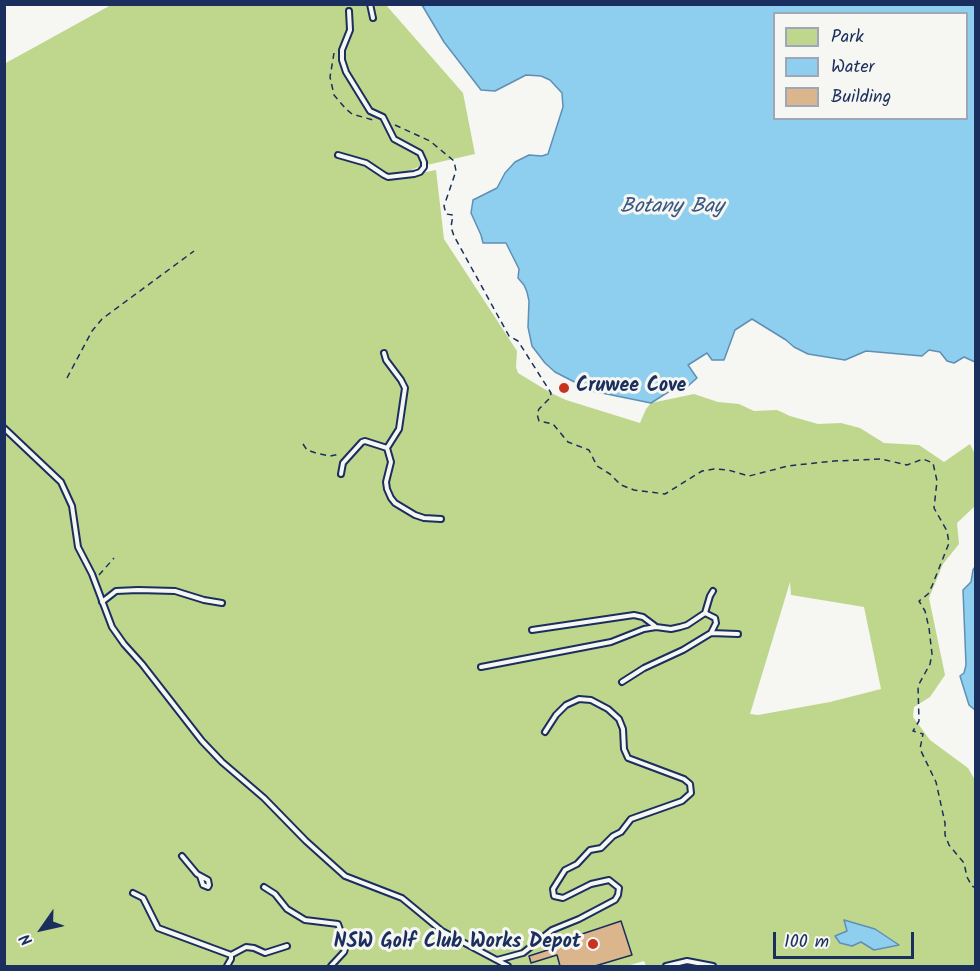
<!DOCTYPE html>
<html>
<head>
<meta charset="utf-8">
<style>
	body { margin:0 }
	#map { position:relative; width:980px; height:971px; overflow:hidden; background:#f6f6f2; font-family:Kalam,sans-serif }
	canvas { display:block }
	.frame { position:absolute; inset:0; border:6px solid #1b2f5e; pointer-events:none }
	.legend { position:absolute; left:773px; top:12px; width:195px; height:108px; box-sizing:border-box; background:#f6f6f2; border:2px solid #9ea6b7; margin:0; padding:8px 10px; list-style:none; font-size:18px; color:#1b2f5e }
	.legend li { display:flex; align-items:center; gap:12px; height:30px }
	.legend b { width:30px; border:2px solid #9ea6b7 }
	.north { position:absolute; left:12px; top:899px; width:60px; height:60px; -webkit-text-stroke:4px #f6f6f2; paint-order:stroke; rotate:236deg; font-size:16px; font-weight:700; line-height:24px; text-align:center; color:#1b2f5e }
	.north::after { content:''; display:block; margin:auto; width:21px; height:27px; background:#1b2f5e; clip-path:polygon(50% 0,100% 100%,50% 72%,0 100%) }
	.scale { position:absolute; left:773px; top:932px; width:141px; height:27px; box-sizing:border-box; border:3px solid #1b2f5e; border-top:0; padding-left:8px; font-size:18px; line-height:21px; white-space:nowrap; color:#1b2f5e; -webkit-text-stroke:4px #f6f6f2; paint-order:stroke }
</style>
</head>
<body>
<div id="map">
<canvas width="980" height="971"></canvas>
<div class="frame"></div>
<ul class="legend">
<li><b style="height:16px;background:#bed78d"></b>Park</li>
<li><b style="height:16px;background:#8ecfef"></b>Water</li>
<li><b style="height:16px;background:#dbb58c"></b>Building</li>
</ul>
<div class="north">N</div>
<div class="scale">100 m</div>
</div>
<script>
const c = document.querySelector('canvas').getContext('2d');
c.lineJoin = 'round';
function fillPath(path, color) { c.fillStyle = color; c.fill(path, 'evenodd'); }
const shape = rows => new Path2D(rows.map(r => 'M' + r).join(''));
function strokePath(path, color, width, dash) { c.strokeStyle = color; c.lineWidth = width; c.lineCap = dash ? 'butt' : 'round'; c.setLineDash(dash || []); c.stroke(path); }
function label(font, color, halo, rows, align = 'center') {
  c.font = font + ' Kalam,sans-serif'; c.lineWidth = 6; c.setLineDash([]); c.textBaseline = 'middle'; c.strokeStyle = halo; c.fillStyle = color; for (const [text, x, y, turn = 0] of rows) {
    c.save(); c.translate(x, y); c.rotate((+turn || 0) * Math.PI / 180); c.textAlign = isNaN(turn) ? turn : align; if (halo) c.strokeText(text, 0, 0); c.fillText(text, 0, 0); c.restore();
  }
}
fillPath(shape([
	[111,5,386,5,463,93,475,154,418,167,394,178,436,170,444,239,517,351,516,367,518,373,551,393,566,400,640,423,646,409,651,403,694,394,718,402,739,404,754,411,777,410,790,416,818,424,841,423,860,428,884,443,919,445,944,462,970,444,975,454,975,506,957,523,959,544,943,564,929,598,945,675,930,697,914,707,913,717,930,740,968,768,975,780,975,966,646,966,644,961,627,966,5,966,4,64],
	[790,582,791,595,864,607,881,689,830,702,758,715,750,714]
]), '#bed78d');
const water = shape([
	[422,5,975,5,975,362,964,357,954,363,947,361,940,352,929,350,922,356,866,351,845,360,808,354,794,347,786,340,752,319,735,330,724,360,712,360,707,353,688,365,697,378,688,386,673,389,651,403,592,391,555,372,545,363,532,346,528,327,529,301,527,292,524,285,518,278,519,269,506,243,483,243,481,235,471,213,473,200,497,188,505,173,515,162,529,155,542,156,548,154,563,107,562,93,550,80,541,76,526,75,495,91,481,90,444,42,422,5],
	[774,14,966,14,966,118,774,118,774,14],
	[975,567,975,710,969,705,960,676,964,673,966,665,963,590,971,582,973,570,975,567],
	[844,920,875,929,899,945,874,950,861,942,852,946,840,943,835,936,847,931,844,920]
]);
fillPath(water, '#8ecfef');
strokePath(water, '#608fb5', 1.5);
const building = shape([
	[621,921,632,955,595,966,560,966,557,955,531,963,529,956,554,948,553,945,561,941,621,921]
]);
fillPath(building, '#dbb58c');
strokePath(building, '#1b2f5e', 1.5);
const lane = shape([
	[370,4,373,18],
	[338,155,366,163,384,175,388,177,414,174,420,172,424,167,424,162,420,153,394,139,383,117,370,111,346,72,342,60,342,50,350,30,349,11],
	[384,353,386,360,401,380,405,388,399,429,387,448],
	[4,428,61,482,72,506,78,547,92,574,112,627,124,644,142,664,202,741,222,762,264,798,306,841,345,876,402,898,442,931,508,966],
	[341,474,343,463,362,442,365,441,387,448,391,462,386,482,387,489,391,498,395,503,415,515,424,518,441,519],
	[713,591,710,596,705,613,715,618,716,623,711,633,738,634],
	[102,602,116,591,138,590,175,591,204,600,222,603],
	[532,630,634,615,643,617,655,626],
	[481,667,611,642,644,629,656,627,671,629,680,627,687,625,705,613],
	[622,682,644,668,683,650,711,633],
	[182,856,197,874,208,880,209,885,208,887,203,885,200,876],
	[264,887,275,894,287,909,305,920,338,924,346,946,344,952,331,966],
	[133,893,143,898,158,928,231,955,231,959,227,966],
	[231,955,246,947,254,948,265,953,287,946],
	[497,960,523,953,552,930,579,919,615,900,618,895,619,888,609,880,591,884,563,898,554,896,553,889,565,870,577,864,590,850,601,848,613,836,621,832,631,819,682,801,691,793,690,784,684,779,628,758,624,749,623,729,619,719,608,709,591,700,579,699,566,705,556,715,545,732],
	[666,966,687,961,713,966]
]);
strokePath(lane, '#1b2f5e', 8);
strokePath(shape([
	[334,53,330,77,334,95,346,109,352,114,373,120],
	[395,125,430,141,454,161,456,171,444,206,446,214,453,215,451,227,454,236,509,336,518,341,551,393,550,398,539,409,537,414,539,421,553,424,568,442,589,450,597,466,610,474,621,485,634,490,665,494,702,471,714,469,728,470,749,476,788,466,834,461,881,459,907,465,923,459,933,463,937,481,934,508,947,531,949,543,932,586,928,594,919,601,925,611,929,628,932,654,930,664,918,686,919,721,913,731,923,734,920,749,936,782,945,823,945,835,949,845,964,863,967,877,972,886,976,888],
	[67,378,92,331,102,319,194,251],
	[303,444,307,450,316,453,330,456,340,454],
	[99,575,114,558]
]), '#1b2f5e', 1.5, [6, 4.5]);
strokePath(lane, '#f6f6f2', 4);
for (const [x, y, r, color] of [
	[564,388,6,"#c8321e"],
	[593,944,6,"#c8321e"]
]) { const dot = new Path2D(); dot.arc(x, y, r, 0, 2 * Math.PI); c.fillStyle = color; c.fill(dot); strokePath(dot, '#f6f6f2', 2); }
label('bold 20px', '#1b2f5e', '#f6f6f2', [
	["Cruwee Cove",576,388],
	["NSW Golf Club Works Depot",581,944,"right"]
], 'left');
label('italic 21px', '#385782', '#f6f6f2', [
	["Botany Bay",672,208]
]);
</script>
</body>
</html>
